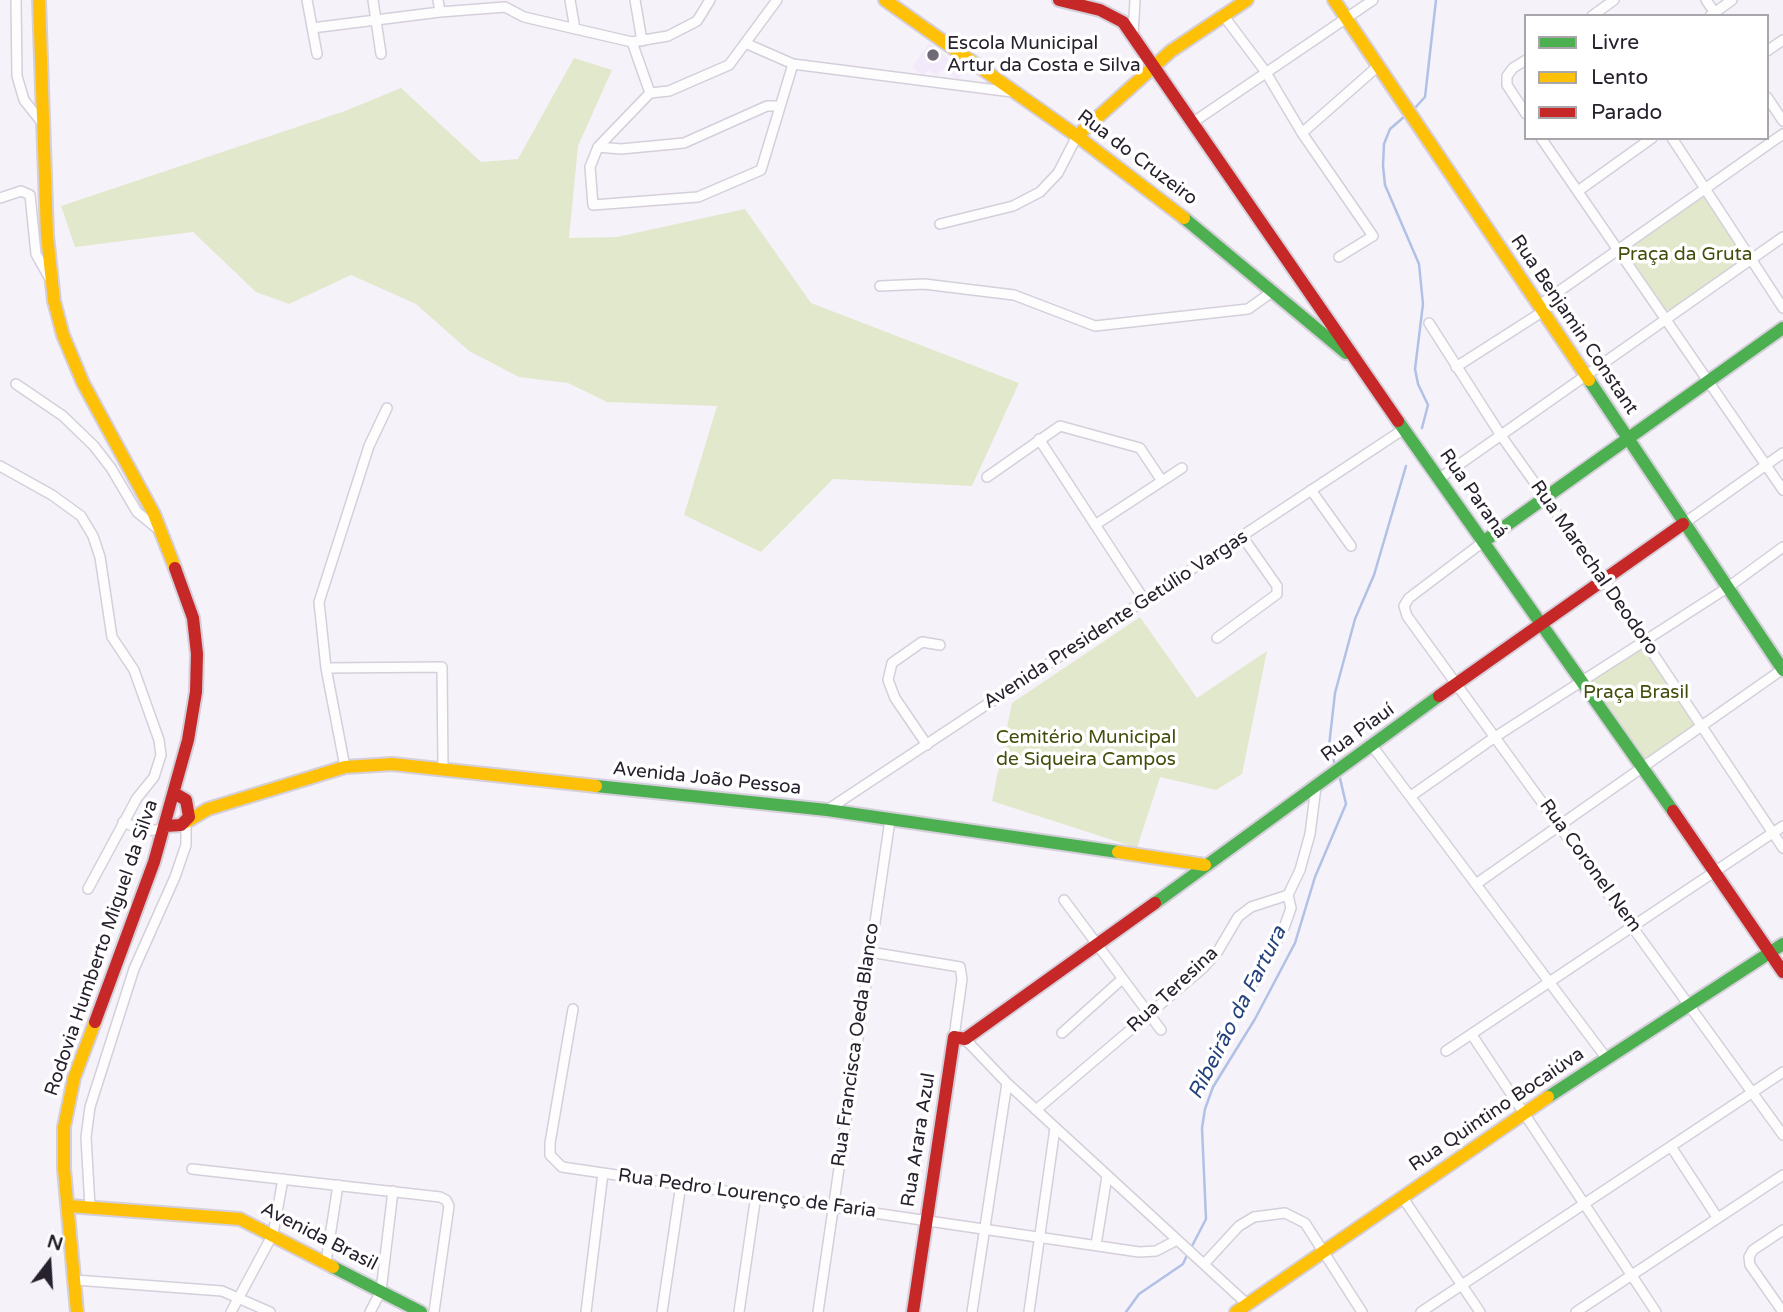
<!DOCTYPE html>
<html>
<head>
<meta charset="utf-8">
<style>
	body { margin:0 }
	#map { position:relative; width:1783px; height:1312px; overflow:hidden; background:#f6f2fa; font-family:"Varela Round",sans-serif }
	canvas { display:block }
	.legend { position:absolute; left:1524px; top:14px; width:245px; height:126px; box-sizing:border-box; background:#fff; border:2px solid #a9a6ab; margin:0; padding:9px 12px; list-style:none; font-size:21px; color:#27202d }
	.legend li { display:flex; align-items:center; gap:14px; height:35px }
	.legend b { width:35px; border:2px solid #a9a6ab }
	.north { position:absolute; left:14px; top:1228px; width:70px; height:70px; -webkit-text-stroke:5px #fff; paint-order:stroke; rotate:17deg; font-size:19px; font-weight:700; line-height:28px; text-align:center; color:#27202d }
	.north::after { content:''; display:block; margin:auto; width:24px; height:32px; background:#27202d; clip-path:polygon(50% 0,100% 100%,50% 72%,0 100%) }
</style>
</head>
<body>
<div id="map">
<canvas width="1783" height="1312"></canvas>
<ul class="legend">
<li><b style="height:9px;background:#4caf50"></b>Livre</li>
<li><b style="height:9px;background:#ffc107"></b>Lento</li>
<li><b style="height:9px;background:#c62828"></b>Parado</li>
</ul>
<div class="north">N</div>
</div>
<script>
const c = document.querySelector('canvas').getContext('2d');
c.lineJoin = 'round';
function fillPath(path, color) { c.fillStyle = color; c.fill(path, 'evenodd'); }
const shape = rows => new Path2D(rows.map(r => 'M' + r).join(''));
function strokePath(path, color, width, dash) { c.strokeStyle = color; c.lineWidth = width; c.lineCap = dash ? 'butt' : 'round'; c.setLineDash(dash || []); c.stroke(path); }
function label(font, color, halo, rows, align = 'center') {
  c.font = font + ' "Varela Round",sans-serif'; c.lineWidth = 7; c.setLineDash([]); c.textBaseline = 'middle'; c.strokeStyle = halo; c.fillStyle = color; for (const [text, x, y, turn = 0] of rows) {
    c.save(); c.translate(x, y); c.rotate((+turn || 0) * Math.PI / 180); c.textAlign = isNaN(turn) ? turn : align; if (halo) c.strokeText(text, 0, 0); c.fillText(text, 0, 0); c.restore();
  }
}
fillPath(shape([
	[929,43,966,71,958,80,942,69,937,76,928,70,923,76,912,67]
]), '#f2eafb');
fillPath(shape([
	[574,58,612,70,578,146,569,238,617,237,745,209,811,303,1019,383,972,486,833,479,761,552,684,515,717,406,607,402,568,383,519,377,469,351,416,304,351,275,289,304,256,292,193,232,75,247,61,206,345,111,401,88,481,162,518,159],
	[1705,195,1748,257,1668,316,1622,251],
	[1140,617,1197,698,1267,651,1242,774,1216,790,1160,777,1137,848,992,801,1012,703],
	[1644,644,1698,724,1643,764,1586,684]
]), '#e2e8cc');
strokePath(shape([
	[1413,110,1425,97,1436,0],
	[1405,116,1390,129,1384,144,1383,166,1385,185,1419,264,1423,304,1415,369,1418,384,1428,405,1422,428],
	[1336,768,1329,746,1335,693,1355,619,1374,575,1406,466],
	[1191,1248,1206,1219,1202,1128,1205,1109,1213,1087,1255,1019,1295,943,1315,877,1346,804,1339,774],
	[1126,1312,1139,1294,1183,1264,1188,1253]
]), '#b1c1e6', 2.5);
const street = shape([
	[16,0,17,76,24,100,43,124],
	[307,0,317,54],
	[373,0,381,54],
	[438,0,440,12],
	[570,0,575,29],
	[635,0,642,41],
	[777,0,729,65,669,91,650,93,598,147,590,167,593,205,698,197,761,170,793,64],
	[1706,0,1717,16],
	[1223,15,1265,71,1302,133,1373,236,1339,257],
	[1592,16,1614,0],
	[1710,16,1732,0],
	[312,28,440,12,505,7,524,17,632,42,668,36,697,21,710,0],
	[1133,36,1135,0],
	[632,42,650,93],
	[745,43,793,64,1012,92],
	[1767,51,1783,40],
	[1526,60,1513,68,1507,76,1507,85,1526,114],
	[1767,97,1783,121],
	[1192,123,1373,0],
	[1302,133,1377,67],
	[1541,138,1783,490],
	[1672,138,1783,308],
	[598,147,621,149,684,143,767,106,778,106],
	[1578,191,1652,138],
	[0,198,21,191,30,195,36,254,50,279],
	[940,224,1013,206,1040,192,1058,173,1077,136],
	[880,286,924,284,1014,295,1095,326,1248,309,1272,292],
	[1538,306,1783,134],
	[1429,323,1502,437,1604,580,1783,848],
	[1456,367,1542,312],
	[16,384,63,416,94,446,111,468,137,512,158,529],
	[1039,439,1145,601],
	[0,466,52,495,81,516,93,536,100,557,112,637,134,670,159,740,161,755,154,777,137,798,88,889],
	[987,477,1060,426,1140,448,1162,481],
	[1440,478,1783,237],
	[1311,490,1351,546],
	[1683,524,1783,453],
	[1095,525,1182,468],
	[1483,542,1409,598,1404,606,1407,616,1783,1135],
	[1217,638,1277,594,1277,586,1242,536],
	[326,668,442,667,443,768],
	[927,745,895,698,888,680,892,663,922,642,940,645],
	[1373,747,1607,1059],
	[345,767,326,668,319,602,369,446,387,408],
	[1411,796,1495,737,1727,588,1783,547],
	[827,810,1404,429],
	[123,822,145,831,164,829],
	[1476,884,1783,669],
	[1064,900,1161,1030],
	[870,952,960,967,962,979,954,1037],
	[1251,986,1284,928,1291,908,1288,895],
	[573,1009,550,1143,550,1155,562,1167,1139,1252,1156,1251,1177,1240],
	[1062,1033,1121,980],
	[1472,1035,1656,1312],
	[965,1039,1007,1083,1247,1304],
	[1446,1051,1783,826],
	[1036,1110,1203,968,1218,951,1238,917,1251,907,1288,895,1300,870,1310,834,1316,787],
	[1672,1148,1717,1217],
	[192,1169,440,1197,446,1200,449,1206,434,1312],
	[1403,1198,1480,1312],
	[90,1207,86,1137,90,1107,134,969,175,877,186,845,186,822],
	[1096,1245,1107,1176],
	[326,1262,338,1185],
	[1204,1264,1239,1226,1254,1217,1285,1213,1305,1223,1362,1312],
	[75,1280,222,1291,270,1312],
	[231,1312,273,1234,283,1179],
	[370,1312,381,1291,393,1191],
	[586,1312,603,1173],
	[662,1312,681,1184],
	[739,1312,756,1195],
	[818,1312,890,820],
	[972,1312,1007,1083],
	[1029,1312,1055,1128],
	[1421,1312,1783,1072],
	[1576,1312,1783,1175],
	[1783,1312,1750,1265,1749,1257,1753,1250,1783,1230]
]);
const fast = shape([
	[1184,218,1346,353],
	[1589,380,1783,670],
	[1398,421,1673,811],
	[1483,542,1783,328],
	[596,786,827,810,1118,852],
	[1155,903,1439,696],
	[1548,1097,1783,944],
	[333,1267,421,1312]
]);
const slow = shape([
	[39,0,47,235,54,301,63,335,83,383,154,514,175,568],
	[885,0,1077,136,1184,218],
	[1334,0,1589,380],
	[1077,136,1171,51,1247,0],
	[186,822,208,809,345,767,392,764,596,786],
	[1118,852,1205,865],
	[69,1206,240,1219,333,1267],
	[77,1312,64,1169,64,1127,74,1078,95,1022],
	[1236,1312,1548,1097]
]);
const jam = shape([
	[1059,0,1100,10,1123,22,1398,421],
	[1439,696,1683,524],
	[1673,811,1783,972],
	[165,826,181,825,189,817,186,800,174,793],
	[95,1022,154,862,188,740,196,692,197,654,193,618,175,568],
	[913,1312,954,1037,965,1039,1155,903]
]);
strokePath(street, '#d4cfda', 12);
strokePath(fast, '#d4cfda', 16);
strokePath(slow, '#d4cfda', 16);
strokePath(jam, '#d4cfda', 16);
strokePath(street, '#fefdfe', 9);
strokePath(fast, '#4caf50', 12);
strokePath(slow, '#ffc107', 12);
strokePath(jam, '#c62828', 12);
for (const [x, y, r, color] of [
	[933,55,7,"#6f6a75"]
]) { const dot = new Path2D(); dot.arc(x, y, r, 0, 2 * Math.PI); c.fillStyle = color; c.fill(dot); strokePath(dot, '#fff', 2.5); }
label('19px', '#27202d', '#fff', [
	["Escola Municipal",947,44],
	["Artur da Costa e Silva",947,66]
], 'left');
label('19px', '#27202d', '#fff', [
	["Rua do Cruzeiro",1137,158,37],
	["Rua Benjamin Constant",1574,325,56],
	["Rua Paraná",1473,494,55],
	["Rua Marechal Deodoro",1594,568,55],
	["Avenida Presidente Getúlio Vargas",1116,620,-33],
	["Rua Piauí",1358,733,-36],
	["Avenida João Pessoa",707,779,6],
	["Rua Coronel Nem",1590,866,54],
	["Rodovia Humberto Miguel da Silva",102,948,-71],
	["Rua Teresina",1173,990,-43],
	["Rua Francisca Oeda Blanco",856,1045,-82],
	["Rua Quintino Bocaiúva",1497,1110,-34],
	["Rua Arara Azul",919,1140,-81],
	["Rua Pedro Lourenço de Faria",747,1194,8],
	["Avenida Brasil",319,1237,27]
]);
label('19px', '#434d0c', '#fff', [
	["Praça da Gruta",1685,255],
	["Praça Brasil",1636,693],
	["Cemitério Municipal",1086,738],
	["de Siqueira Campos",1086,760]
]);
label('italic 21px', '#25417d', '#fff', [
	["Ribeirão da Fartura",1238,1013,-63]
]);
</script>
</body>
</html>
